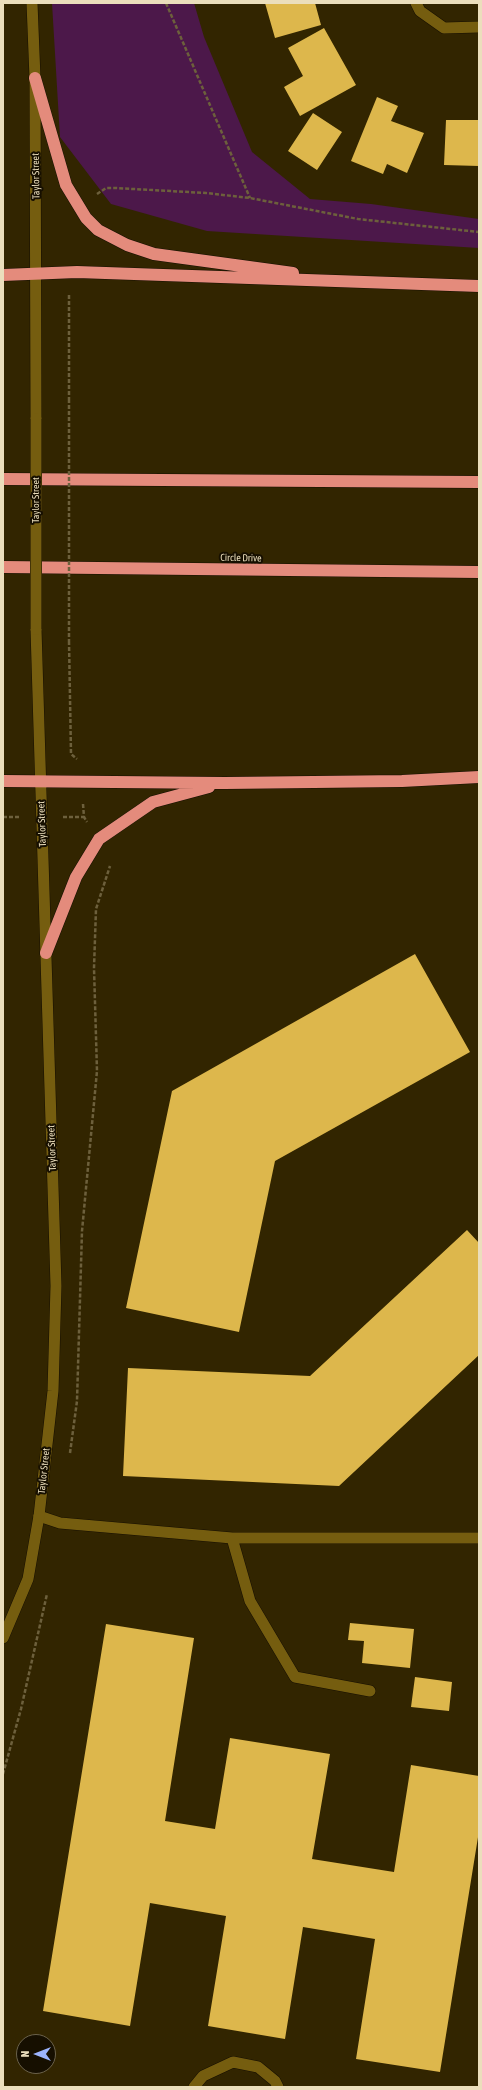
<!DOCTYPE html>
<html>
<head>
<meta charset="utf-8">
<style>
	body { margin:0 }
	#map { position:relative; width:482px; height:2090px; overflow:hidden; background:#322500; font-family:"Asap Condensed",sans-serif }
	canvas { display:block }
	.frame { position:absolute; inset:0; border:4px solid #ebdebc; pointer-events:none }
	.north { position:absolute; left:16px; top:2034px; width:40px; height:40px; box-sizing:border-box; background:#160f00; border:1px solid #6b624b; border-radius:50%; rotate:270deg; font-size:11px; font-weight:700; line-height:16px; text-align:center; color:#ebdebc }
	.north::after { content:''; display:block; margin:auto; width:14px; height:18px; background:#9cb4fd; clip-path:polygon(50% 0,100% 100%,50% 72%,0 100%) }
</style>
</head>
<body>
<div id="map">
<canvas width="482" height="2090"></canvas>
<div class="frame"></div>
<div class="north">N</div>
</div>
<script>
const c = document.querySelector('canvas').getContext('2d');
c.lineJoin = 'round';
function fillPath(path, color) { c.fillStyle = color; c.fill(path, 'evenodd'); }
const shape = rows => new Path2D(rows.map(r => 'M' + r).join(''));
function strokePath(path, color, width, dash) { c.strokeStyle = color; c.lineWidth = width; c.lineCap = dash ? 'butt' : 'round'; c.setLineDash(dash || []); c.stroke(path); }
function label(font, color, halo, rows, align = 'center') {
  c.font = font + ' "Asap Condensed",sans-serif'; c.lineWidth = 4; c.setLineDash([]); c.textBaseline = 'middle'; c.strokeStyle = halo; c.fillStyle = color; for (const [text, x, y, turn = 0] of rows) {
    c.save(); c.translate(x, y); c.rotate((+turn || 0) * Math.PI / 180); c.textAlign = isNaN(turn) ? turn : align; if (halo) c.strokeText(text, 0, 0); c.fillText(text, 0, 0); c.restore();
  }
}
fillPath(shape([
	[52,3,194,3,204,37,252,152,310,199,371,204,479,219,479,248,207,231,111,204,60,137]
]), '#4c184a');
fillPath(shape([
	[265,3,315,3,321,25,275,38],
	[324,28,356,85,300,116,284,87,303,76,288,48],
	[377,97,398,106,391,121,424,133,407,173,387,164,383,174,351,161],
	[313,113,342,132,317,170,288,151],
	[446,120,479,120,479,166,444,165],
	[415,954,470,1052,275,1161,239,1332,126,1308,172,1091],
	[467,1230,479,1243,479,1355,339,1486,123,1476,128,1368,310,1376],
	[350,1623,414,1629,410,1668,362,1663,364,1641,348,1640],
	[106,1624,194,1638,165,1821,215,1829,230,1738,330,1754,312,1859,394,1872,411,1765,479,1776,479,1831,440,2072,356,2059,375,1939,303,1927,285,2039,208,2026,226,1916,150,1903,130,2026,43,2011],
	[415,1677,452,1682,449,1711,411,1707]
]), '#ddb74c');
const service = shape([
	[39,1516,60,1523,232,1538,479,1538],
	[232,1538,250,1601,295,1677,370,1691],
	[194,2087,203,2076,233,2062,258,2067,275,2081,278,2087]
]);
const minor = shape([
	[416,3,420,11,444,28,479,27]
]);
const secondary = shape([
	[32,3,35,78,36,419],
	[3,1638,28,1579,39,1516,53,1391,56,1286,36,629]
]);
const motorway = shape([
	[35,78,66,185,86,218,98,230,127,245,154,254,293,273],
	[3,275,77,272,479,286],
	[3,479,479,482],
	[3,567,479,572],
	[3,781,225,783,402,781,479,777],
	[46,953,76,877,99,839,153,802,209,787]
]);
strokePath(service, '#160f00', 12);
strokePath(minor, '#160f00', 12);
strokePath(secondary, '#160f00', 12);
strokePath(motorway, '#160f00', 13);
strokePath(shape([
	[166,3,250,198],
	[97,194,106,188,115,188,206,193,250,198,358,219,479,232],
	[69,295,69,399],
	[69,641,71,754,77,759],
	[83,804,84,817,87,822],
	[3,817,20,817],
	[63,817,84,817],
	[70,1453,77,1401,82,1231,97,1071,94,968,96,909,110,866],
	[3,1774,21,1709,47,1594]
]), '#6d603c', 2.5, [4, 2]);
strokePath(service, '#755d0f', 11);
strokePath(minor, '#755d0f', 11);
strokePath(secondary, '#755d0f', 11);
strokePath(motorway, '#e48b7c', 12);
const secondaryBridge = shape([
	[36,419,36,629]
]);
strokePath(secondaryBridge, '#160f00', 12, []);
strokePath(shape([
	[69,399,69,641]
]), '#6d603c', 2.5, [4, 2]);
strokePath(secondaryBridge, '#755d0f', 11);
label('10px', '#ebdebc', '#160f00', [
	["Taylor Street",36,176,-91],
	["Taylor Street",36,500,-90],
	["Circle Drive",241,558,1],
	["Taylor Street",42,824,-92],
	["Taylor Street",52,1148,-92],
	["Taylor Street",44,1471,-84]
]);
</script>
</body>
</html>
